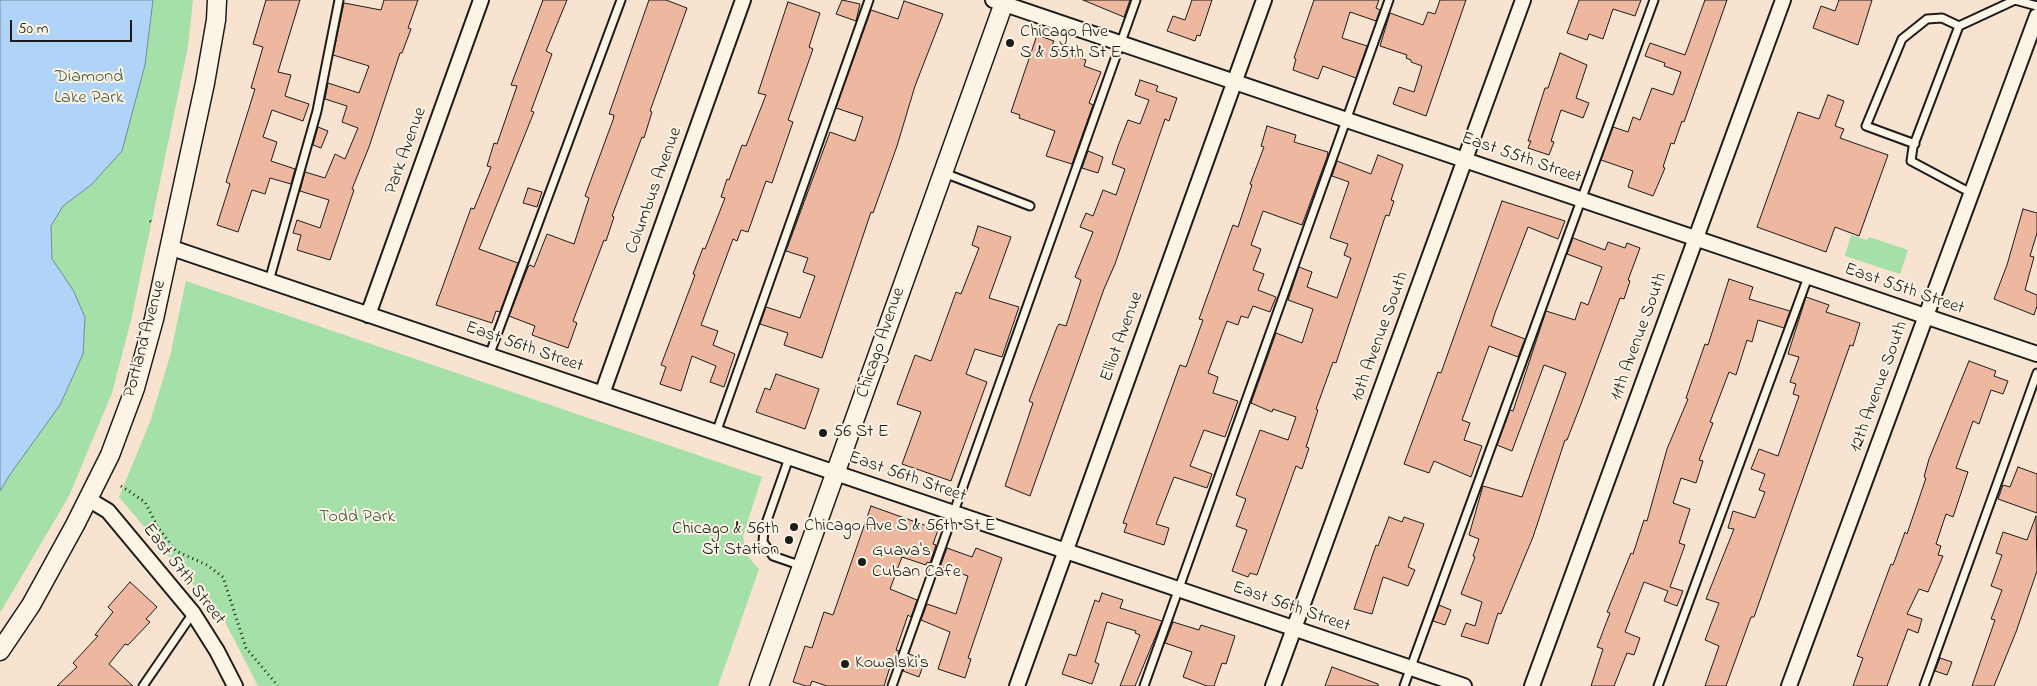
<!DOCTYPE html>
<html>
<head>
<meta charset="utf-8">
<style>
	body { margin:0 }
	#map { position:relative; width:2037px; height:686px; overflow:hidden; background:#f8e2d0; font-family:"Indie Flower",sans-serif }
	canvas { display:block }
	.scale { position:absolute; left:10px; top:20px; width:122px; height:22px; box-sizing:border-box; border:2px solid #1c1c1c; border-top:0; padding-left:6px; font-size:15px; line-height:18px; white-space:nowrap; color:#1c1c1c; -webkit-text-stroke:4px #fcf5e5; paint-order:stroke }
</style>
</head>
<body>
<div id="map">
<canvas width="2037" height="686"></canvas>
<div class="scale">50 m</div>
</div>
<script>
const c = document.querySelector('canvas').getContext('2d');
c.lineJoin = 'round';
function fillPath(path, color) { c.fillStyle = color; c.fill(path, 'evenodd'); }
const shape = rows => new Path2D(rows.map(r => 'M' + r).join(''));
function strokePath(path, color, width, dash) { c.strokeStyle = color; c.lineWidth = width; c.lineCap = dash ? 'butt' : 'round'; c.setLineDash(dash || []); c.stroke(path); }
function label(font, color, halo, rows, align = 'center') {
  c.font = font + ' "Indie Flower",sans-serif'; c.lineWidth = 4; c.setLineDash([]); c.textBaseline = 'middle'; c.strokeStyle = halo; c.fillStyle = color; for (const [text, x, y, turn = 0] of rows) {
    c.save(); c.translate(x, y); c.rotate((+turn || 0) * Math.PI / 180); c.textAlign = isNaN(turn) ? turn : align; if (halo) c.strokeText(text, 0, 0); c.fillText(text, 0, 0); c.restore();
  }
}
fillPath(shape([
	[0,0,193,0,188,47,132,316,112,393,69,496,0,613],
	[1851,235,1867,240,1869,237,1908,250,1900,274,1845,256],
	[186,281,762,477,743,536,746,554,759,569,718,686,258,686,225,622,119,497,150,422,170,356]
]), '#a4e0a7');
const water = shape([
	[0,0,153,0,145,65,122,151,91,185,63,206,51,226,52,259,73,290,85,317,83,354,60,405,11,473,0,491,0,0]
]);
fillPath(water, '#afd4f8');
strokePath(water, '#748aa0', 1);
const building = shape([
	[266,0,300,0,278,72,291,75,285,96,309,104,303,121,272,110,263,137,277,142,271,161,295,169,291,184,270,178,265,194,252,190,238,232,217,225,230,184,226,182,255,89,251,88,263,47,253,44,266,0],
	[384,0,418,0,408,28,411,29,402,53,400,53,369,147,352,189,354,190,330,260,297,250,301,235,293,233,297,220,320,228,329,200,300,191,305,172,325,178,335,154,345,159,358,128,342,122,347,106,325,99,328,83,359,93,369,66,333,55,344,3,381,10,384,0],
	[543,0,567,0,546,51,552,54,531,111,534,112,479,249,518,263,500,312,496,311,492,323,436,305,471,208,474,209,491,167,487,166,494,143,497,144,517,86,511,85,543,0],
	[649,0,666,0,687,8,650,111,652,112,644,138,642,137,612,216,614,217,606,241,604,240,573,321,577,323,568,348,532,335,535,326,509,316,528,267,530,265,534,267,547,234,574,244,589,198,585,196,613,120,614,115,609,114,649,0],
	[842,0,860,4,856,21,836,14,842,0],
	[1083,0,1130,0,1124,17,1083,0],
	[1192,0,1212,0,1200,36,1197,35,1195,41,1167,31,1173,16,1185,20,1192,0],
	[1314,0,1379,0,1376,8,1380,10,1376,21,1350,12,1342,38,1367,46,1356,78,1323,66,1318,79,1293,70,1296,59,1294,58,1314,0],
	[1440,0,1466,0,1426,116,1393,104,1399,87,1414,92,1422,66,1411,62,1411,60,1406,58,1407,55,1380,46,1390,13,1423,25,1428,12,1435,14,1440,0],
	[1579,0,1641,0,1635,16,1613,9,1603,39,1589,34,1587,40,1567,33,1579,0],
	[1705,0,1727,0,1684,122,1682,121,1674,144,1671,143,1663,167,1665,168,1653,196,1628,187,1633,171,1601,160,1613,127,1628,132,1633,117,1640,120,1652,88,1673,95,1681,72,1664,66,1665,63,1645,56,1650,43,1685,55,1705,0],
	[1839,0,1872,0,1858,45,1813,28,1821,6,1835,11,1839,0],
	[904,1,943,14,915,86,897,146,873,213,871,212,822,358,784,345,788,333,760,324,766,307,800,318,815,276,803,272,808,258,786,251,830,132,855,141,863,117,836,108,871,10,898,19,904,1],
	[788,2,820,13,809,47,813,49,788,120,793,122,772,183,766,181,748,232,741,230,737,241,733,239,701,325,718,331,713,345,735,354,724,387,710,382,716,366,692,356,681,391,660,384,666,367,661,365,695,275,693,274,703,248,705,249,725,198,721,197,727,179,729,180,742,145,746,146,766,95,758,93,788,2],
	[1037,35,1054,41,1051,47,1086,60,1084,66,1101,72,1089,103,1093,105,1072,164,1046,156,1055,131,1019,118,1020,115,1011,112,1037,35],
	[1560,53,1587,65,1576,98,1589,103,1583,118,1561,110,1551,141,1554,142,1549,155,1528,148,1531,141,1528,141,1545,88,1548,88,1560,53],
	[1140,80,1158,86,1156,91,1177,98,1169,121,1165,119,1115,264,1104,289,1030,496,1005,486,1033,403,1029,401,1057,327,1059,324,1066,326,1081,280,1075,277,1093,232,1080,227,1086,213,1093,216,1103,190,1116,195,1125,169,1112,164,1118,146,1128,120,1140,124,1149,100,1135,95,1140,80],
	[1828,95,1844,101,1835,126,1844,129,1840,138,1888,155,1859,236,1835,227,1826,252,1757,227,1798,112,1819,119,1828,95],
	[1267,126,1296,135,1294,142,1328,152,1327,157,1302,225,1263,211,1251,245,1261,249,1253,270,1264,274,1258,290,1276,297,1270,312,1253,306,1248,318,1241,316,1238,325,1227,321,1208,373,1218,377,1213,393,1238,401,1225,437,1204,430,1190,466,1212,474,1207,488,1174,477,1156,524,1169,528,1164,545,1124,532,1127,524,1123,523,1180,365,1186,367,1203,320,1199,319,1233,225,1238,227,1252,185,1250,184,1264,147,1261,146,1267,126],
	[318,127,328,131,321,148,313,145,318,127],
	[1088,151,1103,157,1098,173,1082,168,1088,151],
	[1378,155,1403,165,1391,200,1394,201,1389,216,1386,215,1384,220,1336,363,1333,362,1316,409,1318,410,1306,447,1309,448,1302,469,1296,466,1257,575,1250,573,1248,577,1232,571,1247,530,1236,526,1246,499,1236,495,1260,430,1288,440,1296,417,1273,409,1272,412,1251,403,1276,333,1302,343,1313,309,1288,300,1299,267,1312,272,1307,287,1337,298,1351,258,1344,255,1348,244,1330,238,1349,182,1332,176,1337,161,1371,174,1378,155],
	[528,188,542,192,537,207,523,203,528,188],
	[1502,201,1565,221,1558,239,1528,227,1495,313,1491,326,1525,339,1518,357,1489,346,1462,420,1470,423,1464,440,1482,446,1471,477,1434,461,1429,473,1404,464,1438,372,1441,373,1502,201],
	[2023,209,2037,213,2037,233,2030,256,2034,257,2025,290,2037,295,2037,306,2034,315,1994,299,2007,265,2023,209],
	[978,226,1011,237,989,298,1019,307,1002,357,975,349,966,374,987,382,951,481,902,464,921,412,897,404,915,355,931,361,956,292,961,294,979,248,972,245,978,226],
	[1573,238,1605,250,1608,242,1625,248,1627,243,1640,248,1628,280,1630,281,1624,299,1620,298,1581,404,1567,440,1565,440,1533,537,1501,614,1498,613,1488,644,1461,636,1466,623,1475,626,1482,602,1461,594,1475,557,1473,556,1479,539,1469,535,1483,486,1522,497,1566,373,1544,365,1512,451,1497,445,1510,410,1513,411,1546,311,1575,320,1581,302,1588,305,1602,267,1567,254,1573,238],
	[1729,279,1753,287,1749,299,1790,311,1784,328,1758,320,1752,342,1747,340,1736,375,1729,372,1710,422,1713,423,1699,460,1703,461,1696,483,1681,478,1673,503,1690,509,1679,543,1685,545,1670,587,1683,591,1677,606,1664,601,1668,591,1644,582,1625,632,1640,638,1634,655,1627,653,1614,686,1591,686,1603,649,1597,647,1610,613,1607,612,1631,553,1633,554,1644,520,1647,521,1667,449,1688,399,1686,398,1705,344,1708,345,1729,279],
	[1806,297,1829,305,1826,312,1860,323,1853,346,1850,345,1754,617,1751,617,1726,686,1705,686,1719,646,1705,640,1719,603,1706,599,1734,529,1728,528,1733,511,1755,518,1765,492,1759,490,1765,474,1751,469,1759,449,1778,456,1799,396,1793,394,1796,384,1790,382,1799,357,1788,354,1806,297],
	[1969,361,1996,371,1994,376,2008,381,2003,394,1991,390,1979,424,1973,421,1956,468,1968,472,1953,517,1946,514,1936,544,1941,546,1938,555,1943,556,1928,592,1919,589,1907,614,1922,619,1918,633,1908,629,1887,686,1853,686,1863,658,1857,656,1891,564,1893,565,1905,532,1907,534,1926,478,1924,477,1929,459,1969,361],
	[776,374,819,389,805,429,756,412,765,388,770,390,776,374],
	[2018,467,2037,474,2037,513,1998,499,2003,485,2010,487,2018,467],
	[871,506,938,530,933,544,936,545,930,563,927,562,926,565,902,557,890,589,917,600,911,617,908,615,896,650,899,651,893,668,890,667,884,686,827,686,812,681,810,686,806,686,793,682,805,646,812,648,824,612,833,615,871,506],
	[2036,516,2037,571,2016,632,1994,686,1972,686,1995,620,1991,619,2002,590,1991,586,2002,555,1996,553,2003,532,2027,540,2036,516],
	[1389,517,1402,522,1404,517,1424,524,1408,567,1415,570,1408,586,1383,577,1372,614,1354,609,1376,545,1378,546,1389,517],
	[947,548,972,557,976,548,1002,558,968,658,971,659,965,678,938,669,950,632,921,620,927,604,956,614,968,576,940,567,947,548],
	[130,582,157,607,146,619,150,622,128,645,125,644,109,664,133,686,57,686,77,667,73,663,98,636,95,635,113,612,108,607,130,582],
	[1102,593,1123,600,1120,608,1162,621,1135,686,1120,686,1140,635,1135,633,1136,631,1107,622,1095,662,1099,664,1092,684,1062,674,1069,654,1076,656,1095,600,1099,602,1102,593],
	[1439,605,1451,610,1445,625,1433,621,1439,605],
	[1173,622,1199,630,1201,625,1235,636,1226,664,1222,663,1214,686,1207,686,1183,677,1192,652,1165,643,1173,622],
	[909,654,925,660,919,677,903,671,909,654],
	[1940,658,1952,662,1947,675,1935,671,1940,658],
	[1332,667,1378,684,1378,686,1325,686,1332,667]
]);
fillPath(building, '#edb7a0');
strokePath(building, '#1c1c1c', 1);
const service = shape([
	[2015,0,2037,6],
	[1915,144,1866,126,1902,39,1927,19,1942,18,1959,26],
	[944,173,1030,206],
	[1971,193,1911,161,1913,147,1959,26,2015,0],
	[269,281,317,111,339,0],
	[489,356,621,0],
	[716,433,869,0],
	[789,458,764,529,763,542,773,556,802,566],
	[143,686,193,613],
	[892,686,1136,0],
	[1144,686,1389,0],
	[1404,686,1654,0],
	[1658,686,1808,277],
	[1924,686,2037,373]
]);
const minor = shape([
	[993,0,2037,354],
	[169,247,1464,686],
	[368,315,481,0],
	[602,394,743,0],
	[88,499,108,511,193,613,217,651,235,686],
	[1017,686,1264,0],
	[1273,686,1523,0],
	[1532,686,1783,0],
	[1789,686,2037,16]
]);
const tertiary = shape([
	[0,651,31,605,75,525,110,455,135,388,154,319,205,83,216,20,217,0],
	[759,686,1005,0]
]);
strokePath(service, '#1c1c1c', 11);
strokePath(minor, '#1c1c1c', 18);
strokePath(tertiary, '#1c1c1c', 21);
strokePath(shape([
	[150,221,153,223],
	[121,486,145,502,157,526,176,551,207,565,223,577,246,648,278,686]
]), '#1c1c1c', 3, [1, 4]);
strokePath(service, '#fcf5e5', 7);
strokePath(minor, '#fcf5e5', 14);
strokePath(tertiary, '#fcf5e5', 18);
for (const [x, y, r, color] of [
	[1010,43,5,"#1c1c1c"],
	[823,433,5,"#1c1c1c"],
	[794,527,5,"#1c1c1c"],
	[789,540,5,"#1c1c1c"],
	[862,562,5,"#1c1c1c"],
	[845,664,5,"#1c1c1c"]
]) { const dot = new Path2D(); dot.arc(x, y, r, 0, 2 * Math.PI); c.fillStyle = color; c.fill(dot); strokePath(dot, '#fcf5e5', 2); }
label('18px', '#1c1c1c', '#fcf5e5', [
	["Chicago Ave",1020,33],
	["S & 55th St E",1020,54],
	["56 St E",833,433],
	["Chicago Ave S & 56th St E",804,527],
	["Chicago & 56th",779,530,"right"],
	["St Station",779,551,"right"],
	["Guava's",872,552],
	["Cuban Cafe",872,573],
	["Kowalski's",855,664]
], 'left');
label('18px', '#455746', '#fcf5e5', [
	["Diamond",89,78],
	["Lake Park",89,99],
	["Todd Park",357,518]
]);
label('18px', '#1c1c1c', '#fcf5e5', [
	["Park Avenue",407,151,-70],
	["East 55th Street",1521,159,19],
	["Columbus Avenue",655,191,-70],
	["East 55th Street",1904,290,19],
	["Elliot Avenue",1123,337,-70],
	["10th Avenue South",1381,337,-70],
	["11th Avenue South",1640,337,-70],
	["Portland Avenue",146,339,-75],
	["Chicago Avenue",882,343,-71],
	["East 56th Street",524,348,19],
	["12th Avenue South",1880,387,-70],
	["East 56th Street",907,478,19],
	["East 57th Street",183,575,52],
	["East 56th Street",1291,608,19]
]);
</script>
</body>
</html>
